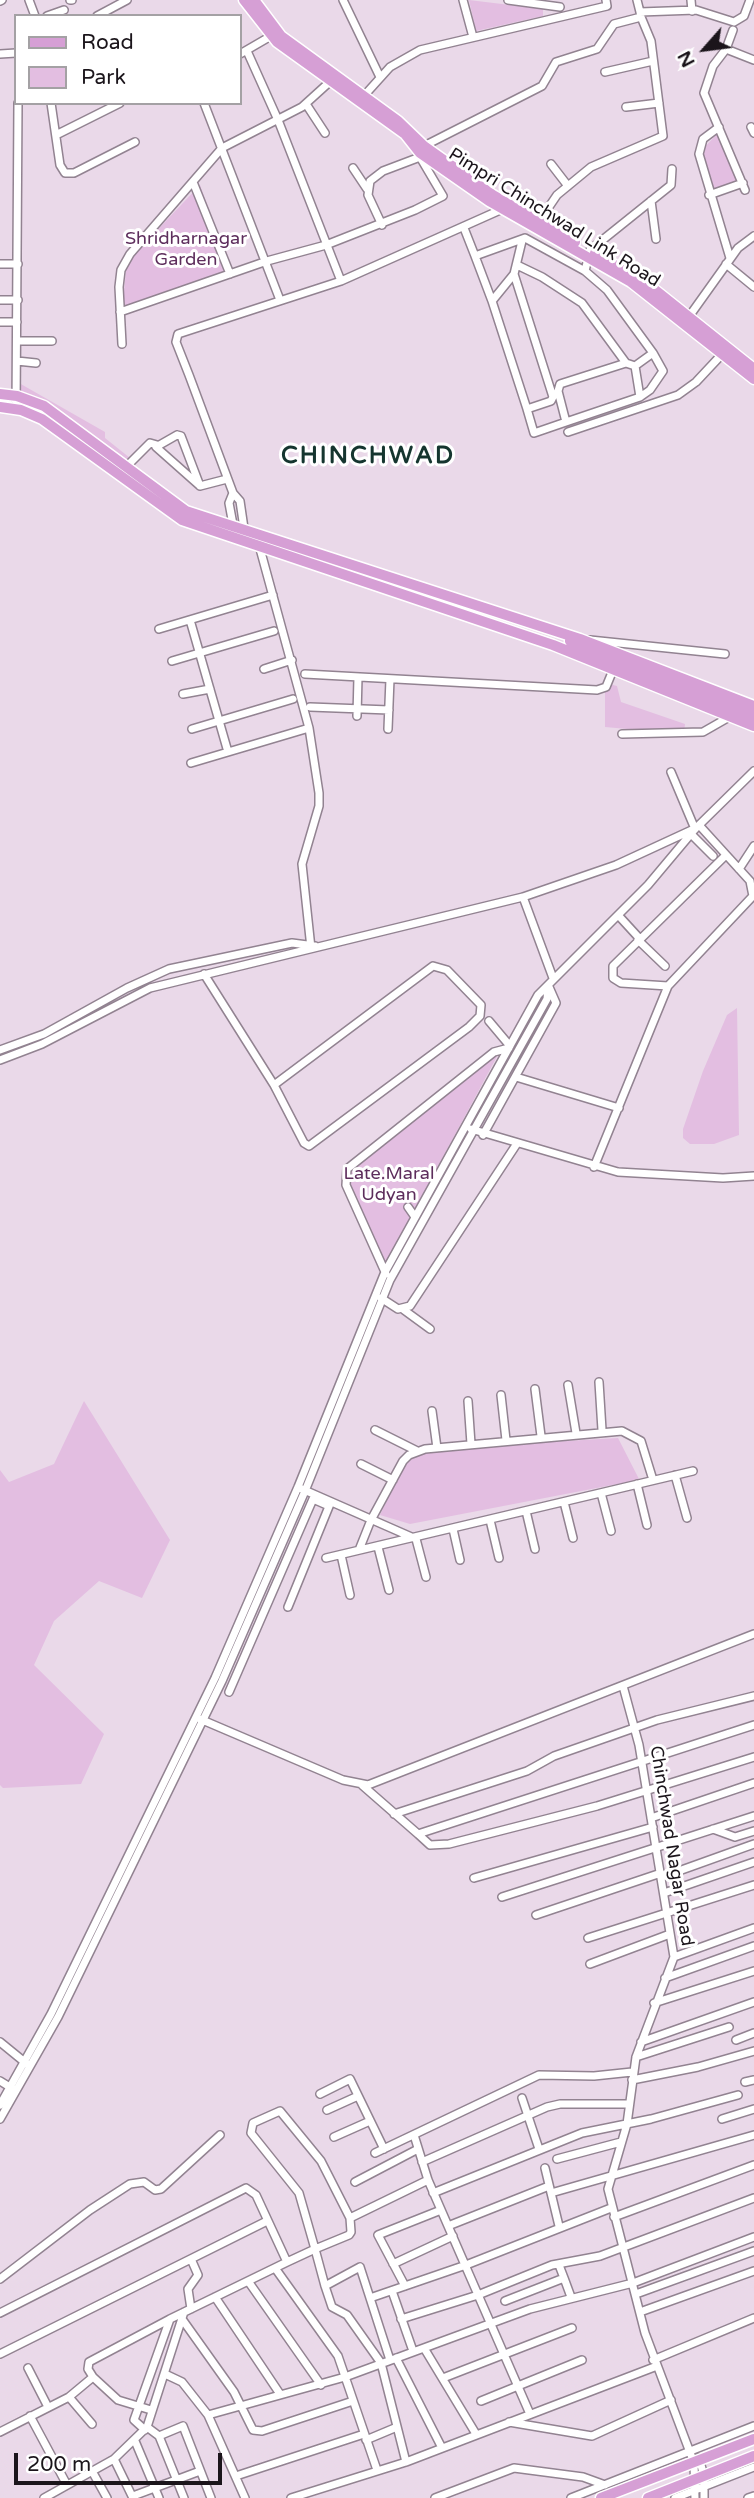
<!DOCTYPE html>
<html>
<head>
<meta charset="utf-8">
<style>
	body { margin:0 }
	#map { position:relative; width:754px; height:2498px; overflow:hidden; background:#ead9e9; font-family:"Varela Round",sans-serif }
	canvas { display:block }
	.legend { position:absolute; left:14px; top:14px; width:228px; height:91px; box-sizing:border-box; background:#fff; border:2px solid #a4a1a4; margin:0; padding:9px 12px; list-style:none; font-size:21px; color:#1b151b }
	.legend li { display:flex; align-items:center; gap:14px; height:35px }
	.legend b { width:35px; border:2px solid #a4a1a4 }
	.north { position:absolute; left:670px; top:14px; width:70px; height:70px; -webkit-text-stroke:5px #fff; paint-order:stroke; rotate:242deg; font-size:19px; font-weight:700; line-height:28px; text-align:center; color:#1b151b }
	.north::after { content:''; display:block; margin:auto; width:24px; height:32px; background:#1b151b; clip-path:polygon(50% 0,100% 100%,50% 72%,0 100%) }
	.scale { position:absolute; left:14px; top:2453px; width:208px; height:32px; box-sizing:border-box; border:4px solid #1b151b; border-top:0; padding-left:9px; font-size:21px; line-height:24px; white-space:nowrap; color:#1b151b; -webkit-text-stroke:5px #fff; paint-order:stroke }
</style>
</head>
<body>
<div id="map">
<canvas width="754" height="2498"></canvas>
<ul class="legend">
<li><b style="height:9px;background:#d69fd5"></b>Road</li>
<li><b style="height:19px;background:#e3bee1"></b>Park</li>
</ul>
<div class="north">N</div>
<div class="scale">200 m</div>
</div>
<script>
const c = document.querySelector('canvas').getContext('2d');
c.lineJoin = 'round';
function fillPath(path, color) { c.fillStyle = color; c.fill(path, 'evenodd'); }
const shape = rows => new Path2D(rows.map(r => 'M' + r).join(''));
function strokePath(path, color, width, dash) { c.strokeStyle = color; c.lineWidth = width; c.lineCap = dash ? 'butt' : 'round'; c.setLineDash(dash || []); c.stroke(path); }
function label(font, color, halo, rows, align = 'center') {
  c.font = font + ' "Varela Round",sans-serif'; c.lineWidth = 6; c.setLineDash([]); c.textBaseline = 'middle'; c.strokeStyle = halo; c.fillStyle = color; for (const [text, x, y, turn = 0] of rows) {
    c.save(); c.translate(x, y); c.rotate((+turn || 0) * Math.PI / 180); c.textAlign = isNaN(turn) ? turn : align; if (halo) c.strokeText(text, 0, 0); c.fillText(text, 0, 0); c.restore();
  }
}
fillPath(shape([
	[469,0,543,9,543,16,476,31],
	[719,132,741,186,712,191,701,151],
	[200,185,231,270,122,310,127,262],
	[19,383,105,432,105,438,135,462,131,468,45,405,18,396],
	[605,683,617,686,621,702,685,724,684,734,605,727],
	[737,1008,739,1135,714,1144,690,1144,683,1138,683,1129,703,1071,727,1015],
	[501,1049,384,1267,380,1267,345,1173],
	[84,1401,170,1540,142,1598,99,1581,54,1621,34,1665,104,1734,81,1784,3,1788,0,1785,0,1470,9,1482,54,1464],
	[618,1438,639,1479,633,1481,410,1524,380,1515,410,1450]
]), '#e3bee1');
const minor = shape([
	[29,0,35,16],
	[70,0,72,0],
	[343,0,380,77],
	[463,0,473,37],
	[508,0,560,7],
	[637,0,640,12],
	[691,0,692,11],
	[0,1,2,0],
	[47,16,64,10],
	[97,16,127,0],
	[726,49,733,30],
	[247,51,278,120,341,281],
	[0,54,16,53],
	[240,54,271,36],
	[605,72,653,61],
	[362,98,390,67,420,50,607,6,606,0],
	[51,103,60,165,65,173,74,173,135,142],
	[204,103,280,300],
	[306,104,325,133],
	[626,107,659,103],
	[719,127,703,139,699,154,730,258],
	[751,127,754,133],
	[56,135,120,103],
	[551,164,568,186],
	[353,168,367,189],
	[193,182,230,274],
	[745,190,704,93,713,66,726,49,754,60],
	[709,195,743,183],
	[651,201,656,239],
	[538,223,557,195,591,167,663,136,651,41,641,17],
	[382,225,368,195,370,181,383,171,420,157],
	[464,228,475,256,525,238,585,271,607,290,653,353,635,366,626,363,582,303,542,277,517,265],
	[475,256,492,301],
	[0,264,18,264],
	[726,264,754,287],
	[585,271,590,250,671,185,672,169],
	[514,274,492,301,527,409,551,401,553,397,514,274,522,241],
	[0,300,18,300],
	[120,312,267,261,326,245,415,210,443,196,420,157,424,146,542,86,556,62,597,49,614,24,641,17,640,12,696,10,734,22,744,16,750,0],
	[688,318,738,248,754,236],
	[0,322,17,322],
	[17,341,52,341],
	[122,344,119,287,121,270,130,254,222,148,302,107,334,78],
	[17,361,36,363],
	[626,363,560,384,558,391,566,422,640,397],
	[635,366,640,397,650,390,663,371,653,353],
	[16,409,18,103],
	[527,409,534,433,566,422],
	[568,432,678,395,696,382,725,351],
	[177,435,181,436,200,486,156,447,177,435],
	[126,467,150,443,157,445],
	[200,486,227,479],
	[233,493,229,503,234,530],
	[246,542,240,501,233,493,189,375,176,342,178,334,341,281,507,207],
	[259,545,309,728,319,793,319,806,302,864,311,948],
	[190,620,228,752],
	[159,629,273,595],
	[590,640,725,654],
	[172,661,274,631],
	[264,669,292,660],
	[305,674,597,690,606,687,613,670],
	[183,694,210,689],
	[310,707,389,710],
	[357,716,358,677],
	[192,729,293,699],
	[388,729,390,679],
	[622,734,703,732,731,716],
	[191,763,309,728],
	[671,772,695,829],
	[691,834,713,856],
	[739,869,754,846],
	[523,897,553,978],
	[618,915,640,939],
	[638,940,665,966],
	[204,974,274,1085,304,1143,309,1146,469,1027,480,1016,481,1005,447,970,433,966,274,1085],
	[668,986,621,983,613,978,613,966,726,855],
	[489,1021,510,1046],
	[0,1050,44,1034,127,988,169,969,292,943,315,946],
	[0,1060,42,1044,150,988,523,897,616,865,694,829],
	[516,1077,619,1108],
	[471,1129,618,1172,723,1178,754,1176],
	[483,1135,556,1003,549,987],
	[594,1167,668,986,753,896,750,881,699,825],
	[408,1207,415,1217],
	[386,1274,346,1185,347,1169,494,1052,509,1048],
	[381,1298,398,1309,410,1306,516,1145],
	[404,1310,430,1329],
	[599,1382,602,1430],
	[568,1385,576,1433],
	[535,1389,541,1436],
	[501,1395,506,1440],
	[468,1401,471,1444],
	[432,1411,437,1448],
	[375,1430,417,1451],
	[361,1464,393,1480],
	[675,1475,687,1518],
	[637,1484,647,1525],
	[302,1489,416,1539,426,1577],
	[601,1493,611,1531],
	[564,1502,573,1538],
	[526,1511,535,1549],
	[490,1520,499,1558],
	[453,1529,460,1560],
	[378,1547,389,1590],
	[359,1550,371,1520,403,1461,409,1455,425,1449,622,1431,641,1441,653,1480],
	[341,1555,350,1595],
	[326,1558,693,1471],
	[288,1607,330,1504],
	[623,1686,639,1745,674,1957,636,2057,627,2124,608,2189,645,2333,694,2463,695,2498],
	[229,1692,313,1499,329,1506],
	[200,1719,343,1780,368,1785,754,1634],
	[362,1785,418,1834,754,1725],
	[394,1814,527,1771,554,1756,657,1720,754,1696],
	[651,1818,754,1783],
	[713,1829,735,1837,754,1831],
	[418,1834,430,1845,449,1844,597,1806,754,1757],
	[662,1877,754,1844],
	[474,1878,653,1827],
	[664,1893,754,1862],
	[502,1897,754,1816],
	[536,1915,661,1873],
	[588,1938,754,1885],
	[674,1957,754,1928],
	[590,1964,670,1934],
	[665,1978,754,1946],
	[654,2003,754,1971],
	[736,2040,754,2033],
	[0,2042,27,2064],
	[641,2042,754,2002],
	[636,2057,729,2027],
	[632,2080,698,2067,754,2051],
	[0,2081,13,2089],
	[745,2082,754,2080],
	[320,2094,350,2079,384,2149],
	[522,2098,539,2149],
	[0,2105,51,2014,215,1678,298,1487,385,1272,538,995,648,885,695,829,754,771],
	[327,2110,358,2096],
	[0,2119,58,2017,222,1681,305,1491,390,1280,547,999,548,987],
	[722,2119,754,2109],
	[414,2135,428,2180,530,2414],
	[334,2137,370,2121],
	[375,2153,539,2075,594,2076,632,2072],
	[557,2159,621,2142],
	[422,2162,547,2107,560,2104,628,2104],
	[545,2168,559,2226],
	[355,2182,418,2149],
	[433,2193,582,2133,651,2119,738,2095],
	[551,2193,754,2135],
	[614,2217,754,2165],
	[350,2218,428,2180],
	[448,2226,549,2186],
	[191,2259,198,2275,188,2289,191,2309],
	[393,2264,453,2236],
	[275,2268,338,2356,377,2470],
	[564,2278,571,2297],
	[0,2279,90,2210,130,2184,144,2182,155,2190,161,2189,220,2135],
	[248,2281,321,2385],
	[325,2286,360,2267,390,2360],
	[405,2286,378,2235,441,2210],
	[392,2291,413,2351],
	[636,2294,754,2251],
	[215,2297,280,2394],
	[370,2298,466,2265,611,2208],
	[505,2301,564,2278,559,2265],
	[640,2312,754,2271],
	[0,2313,246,2188,256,2195,287,2262],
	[182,2319,234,2392,253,2430,262,2431,353,2401],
	[401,2319,478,2295,552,2265,600,2256,754,2198],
	[424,2348,476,2434],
	[0,2354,267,2221],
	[396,2358,442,2448],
	[653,2360,754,2318],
	[28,2368,48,2407],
	[165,2374,182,2382,208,2415,245,2498],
	[443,2378,572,2328],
	[69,2397,92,2424],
	[481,2401,582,2360],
	[151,2410,118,2400,93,2377,88,2369,89,2362,170,2319,287,2262,315,2249,349,2235,351,2232,350,2218,321,2161,280,2111,253,2123,251,2133,299,2193,315,2249,325,2286,332,2307,347,2315,381,2363,406,2462],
	[208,2415,345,2377,530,2309,633,2283,754,2237],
	[30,2416,67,2485],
	[509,2422,592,2436,671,2400],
	[147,2427,159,2436,184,2498],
	[145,2430,134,2420,170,2319],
	[0,2432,69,2397,93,2377],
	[159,2436,183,2426,211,2498],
	[366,2440,397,2427],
	[135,2441,159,2498],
	[699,2458,704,2476,704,2498],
	[114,2459,133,2498],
	[92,2471,107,2498],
	[236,2476,364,2434],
	[133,2496,200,2471],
	[44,2498,114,2459,147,2427,184,2312],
	[291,2498,406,2462,657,2366],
	[435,2498,514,2468,583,2477,605,2485],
	[571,2498,754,2426],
	[675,2498,754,2467],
	[748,2498,754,2496]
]);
const major = shape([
	[244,0,277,42,405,134,420,153,489,201,631,282,754,379],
	[254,0,281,36,398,121,424,146,493,195,575,242],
	[595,253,655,290,754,369],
	[0,394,17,396,44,406,186,511,580,639,754,706],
	[0,407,21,410,42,419,182,520,553,645,754,726],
	[570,641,754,716],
	[601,2498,754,2439],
	[648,2498,754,2456]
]);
strokePath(minor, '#928391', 10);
strokePath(major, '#fff', 13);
strokePath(minor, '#fff', 7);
strokePath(major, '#d69fd5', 10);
label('18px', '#1b151b', '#fff', [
	["Pimpri Chinchwad Link Road",554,218,32],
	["Chinchwad Nagar Road",671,1846,81]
]);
label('18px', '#5d2d5c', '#fff', [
	["Shridharnagar",186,239],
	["Garden",186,260],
	["Late.Maral",389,1174],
	["Udyan",389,1195]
]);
c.letterSpacing = '2px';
label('bold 24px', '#15352f', '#fff', [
	["CHINCHWAD",368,457]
]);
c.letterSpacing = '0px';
</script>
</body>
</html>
